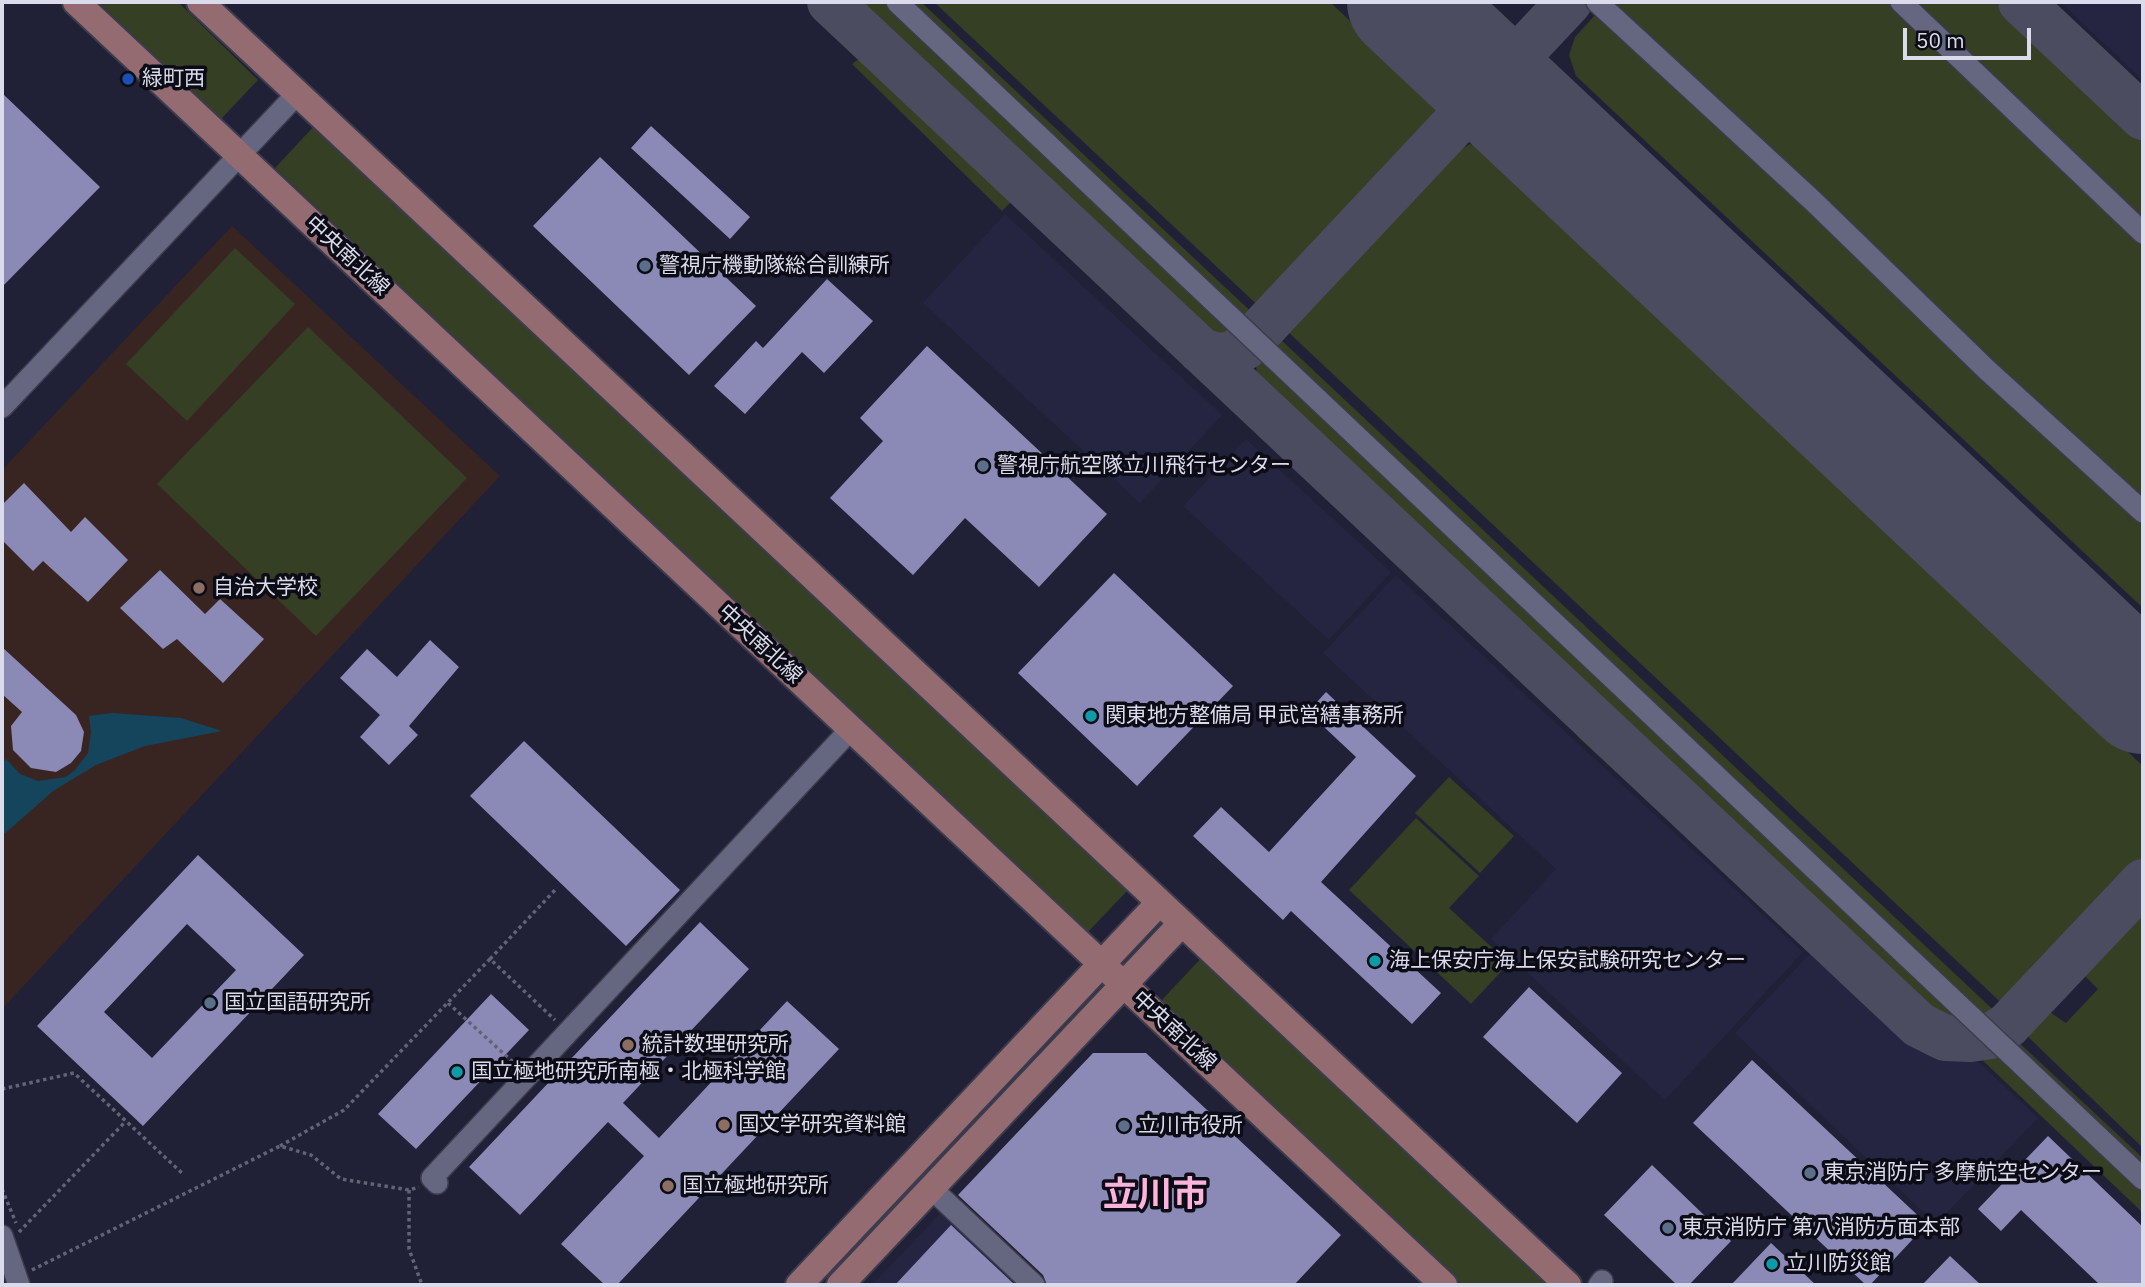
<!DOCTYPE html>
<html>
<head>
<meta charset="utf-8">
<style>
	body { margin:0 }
	#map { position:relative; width:2145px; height:1287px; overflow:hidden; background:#202136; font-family:"IBM Plex Sans",sans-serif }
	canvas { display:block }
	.frame { position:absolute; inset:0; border:4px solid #dbdceb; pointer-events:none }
	.scale { position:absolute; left:1903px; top:28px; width:128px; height:32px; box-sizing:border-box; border:4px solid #dbdceb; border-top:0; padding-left:9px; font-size:21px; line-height:24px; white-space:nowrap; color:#dbdceb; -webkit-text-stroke:5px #0b0c15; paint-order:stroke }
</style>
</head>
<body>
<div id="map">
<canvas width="2145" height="1287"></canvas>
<div class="frame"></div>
<div class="scale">50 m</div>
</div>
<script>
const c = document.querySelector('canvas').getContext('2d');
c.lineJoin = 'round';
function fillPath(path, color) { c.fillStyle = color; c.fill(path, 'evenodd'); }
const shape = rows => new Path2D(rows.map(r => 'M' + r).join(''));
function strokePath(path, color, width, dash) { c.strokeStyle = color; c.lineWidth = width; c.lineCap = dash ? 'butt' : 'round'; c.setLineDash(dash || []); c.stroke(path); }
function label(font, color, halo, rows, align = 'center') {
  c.font = font + ' "IBM Plex Sans","Noto Sans JP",sans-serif'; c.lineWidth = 7; c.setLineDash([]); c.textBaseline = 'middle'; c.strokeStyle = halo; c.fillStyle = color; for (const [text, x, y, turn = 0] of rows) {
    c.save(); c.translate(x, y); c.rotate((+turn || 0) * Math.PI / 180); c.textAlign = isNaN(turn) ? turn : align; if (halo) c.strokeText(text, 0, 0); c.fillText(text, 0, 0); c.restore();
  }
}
fillPath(shape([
	[2060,2,2143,2,2143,80],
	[1005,214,1222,415,1140,503,923,303],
	[1246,439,1391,572,1329,640,1183,506],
	[1396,575,1803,952,1665,1100,1491,939,1556,869,1323,653],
	[1822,941,1933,1047,1969,1053,2038,1118,1936,1224,1735,1033],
	[954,1199,1045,1285,872,1285]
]), '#252541');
fillPath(shape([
	[232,226,500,476,2,1009,2,470]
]), '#382522');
fillPath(shape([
	[98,2,178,2,258,80,221,119],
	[854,2,892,2,1246,334,1230,345,1213,339],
	[903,2,921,2,1260,320,1251,329],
	[934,2,1330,2,1435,101,1442,113,1441,122,1433,134,1266,313],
	[1607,2,1995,2,2143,141,2143,608,1576,76,1569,55,1575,37],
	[875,56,1018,195,1002,211,852,64,859,59],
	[317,123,1129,889,1087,933,275,168],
	[1470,144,1485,149,2143,766,2143,872,2011,1012,1286,330,1447,157],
	[235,248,295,304,187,421,126,364],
	[308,327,467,478,316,636,157,484],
	[1278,337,2003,1019,1993,1024,1269,347],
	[1263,353,1981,1026,1965,1027,1951,1024,1930,1013,1264,386,1257,375,1256,365],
	[1406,554,1449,594,1439,604,1396,564],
	[1463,606,1514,655,1503,665,1452,617],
	[1525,665,1576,714,1567,724,1516,675],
	[1588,723,1640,772,1629,784,1577,736],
	[1449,777,1514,836,1480,873,1415,813],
	[1653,783,1705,834,1694,844,1643,794],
	[1416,818,1479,876,1449,908,1509,963,1471,1004,1349,890],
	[1779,903,1816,936,1806,947,1769,913],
	[2143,904,2143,1148,2021,1030,2040,1010,2045,1009,2066,1023,2098,989,2084,975,2084,967],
	[1204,955,1555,1285,1462,1285,1161,1001],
	[2013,1037,2143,1158,2143,1170,2005,1040],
	[2004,1044,2143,1176,2143,1213,1978,1056,1977,1050]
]), '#343f24');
fillPath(shape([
	[112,713,181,718,222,731,145,746,96,765,53,791,2,836,2,763,6,759,20,774,38,781,66,777,75,770,88,753,91,732,89,716]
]), '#14455d');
strokePath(shape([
	[830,2,1919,1025,1945,1038,1970,1039,1991,1036,2008,1025,2143,882],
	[2021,2,2143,117],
	[1200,350,1213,355,1227,356,1245,347,1569,2]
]), '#4b4c60', 46);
strokePath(shape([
	[1405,2,2143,696]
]), '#4b4c60', 116);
fillPath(shape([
	[2,93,100,187,2,287],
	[651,126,750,217,730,239,631,148],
	[600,157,756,306,689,375,533,226],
	[827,279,873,321,824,373,802,352,745,414,714,386,756,341,763,348],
	[927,346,1107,514,1039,587,965,518,913,575,830,498,883,441,860,418],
	[24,483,71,532,85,517,128,560,88,602,43,561,33,571,2,540,2,505],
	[160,570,205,614,220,599,264,639,223,683,177,639,163,649,120,608],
	[1114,573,1233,686,1137,786,1018,673],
	[430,640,459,667,409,726,418,735,389,765,360,737,380,715,340,678,367,649,397,677],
	[2,647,76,715,84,732,81,751,71,763,56,772,31,768,13,750,11,726,22,712,2,694],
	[1326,692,1416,776,1321,882,1441,993,1412,1024,1291,911,1283,920,1193,836,1221,807,1269,852,1356,757,1308,712],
	[524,741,680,890,626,946,470,796],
	[198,855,304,955,143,1126,37,1026],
	[187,924,236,970,152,1058,104,1012],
	[700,922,749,969,623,1103,659,1138,787,1001,839,1049,617,1285,605,1285,561,1244,644,1156,608,1122,520,1215,469,1167],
	[1529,987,1622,1073,1577,1123,1483,1037],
	[491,994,529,1030,416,1149,378,1114],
	[1093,1053,1146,1053,1341,1235,1294,1285,1047,1285,1043,1275,958,1195],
	[1752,1060,1927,1224,1870,1285,1866,1285,1693,1123],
	[2048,1136,2143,1227,2143,1285,2100,1285,2021,1210,2001,1231,1978,1209],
	[1652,1165,1731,1241,1689,1285,1677,1285,1604,1215],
	[951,1225,1015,1285,895,1285],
	[1771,1243,1816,1285,1731,1285],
	[1950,1256,1981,1285,1922,1285]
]), '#8b8ab6');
const minor = shape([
	[897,2,2143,1179],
	[1597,2,1813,201,1987,370,2143,512],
	[1901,2,2143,233],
	[2,407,298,93],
	[437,1183,432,1178,851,729],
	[932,1189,1034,1285],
	[2,1236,19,1285],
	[1599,1285,1602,1281]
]);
const major = shape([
	[76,2,1444,1285],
	[200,2,1568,1285],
	[799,1285,1159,903],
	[840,1285,1181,924]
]);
strokePath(minor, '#3c3c4e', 24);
strokePath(major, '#3c3c4e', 30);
strokePath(shape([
	[490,959,556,889],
	[448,1003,514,1063],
	[2,1089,74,1073,182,1173],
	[280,1146,344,1110,490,959,555,1020],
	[2,1189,16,1223],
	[409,1190,409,1249,422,1285],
	[19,1232,126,1121],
	[32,1270,280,1146,311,1155,341,1179,409,1190,419,1187]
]), '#626376', 3.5, [3.5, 3.5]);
strokePath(minor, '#656781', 21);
strokePath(major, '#946b71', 26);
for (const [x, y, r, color] of [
	[128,79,7,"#1a4fb4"],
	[645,266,7,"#5c6f8a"],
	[983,466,7,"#5c6f8a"],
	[199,588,7,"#8d6e63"],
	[1091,716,7,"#0f9aa8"],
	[1375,961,7,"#0f9aa8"],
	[210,1003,7,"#5c6f8a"],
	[628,1045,7,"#8d6e63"],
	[457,1072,7,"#0f9aa8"],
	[724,1125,7,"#8d6e63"],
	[1124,1126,7,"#5c6f8a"],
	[1810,1173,7,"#5c6f8a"],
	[668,1186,7,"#8d6e63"],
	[1668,1228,7,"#5c6f8a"],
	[1772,1264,7,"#0f9aa8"]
]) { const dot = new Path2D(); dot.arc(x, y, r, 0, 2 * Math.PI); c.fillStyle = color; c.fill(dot); strokePath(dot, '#0b0c15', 2.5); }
label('21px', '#dbdceb', '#0b0c15', [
	["緑町西",142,79],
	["警視庁機動隊総合訓練所",659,266],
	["警視庁航空隊立川飛行センター",997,466],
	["自治大学校",213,588],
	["関東地方整備局 甲武営繕事務所",1105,716],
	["海上保安庁海上保安試験研究センター",1389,961],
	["国立国語研究所",224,1003],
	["統計数理研究所",642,1045],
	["国立極地研究所南極・北極科学館",471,1072],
	["国文学研究資料館",738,1125],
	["立川市役所",1138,1126],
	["東京消防庁 多摩航空センター",1824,1173],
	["国立極地研究所",682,1186],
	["東京消防庁 第八消防方面本部",1682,1228],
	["立川防災館",1786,1264]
], 'left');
label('21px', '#dbdceb', '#0b0c15', [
	["中央南北線",347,256,43],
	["中央南北線",760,644,43],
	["中央南北線",1174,1031,43]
]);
label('bold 35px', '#feb3db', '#0b0c15', [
	["立川市",1155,1196]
]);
</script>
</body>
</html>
